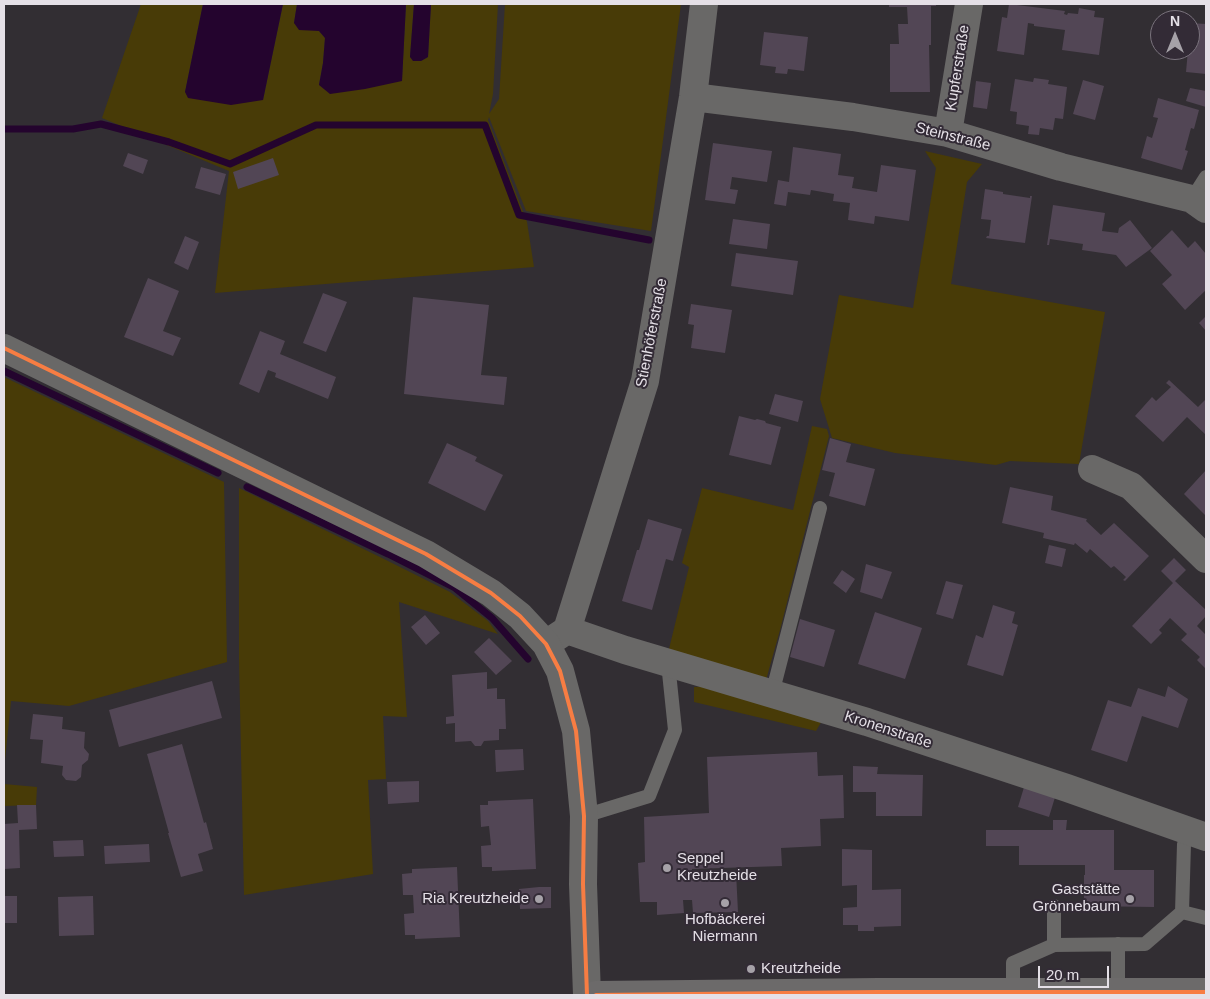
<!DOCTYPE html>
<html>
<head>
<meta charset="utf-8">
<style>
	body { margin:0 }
	#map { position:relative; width:1210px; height:999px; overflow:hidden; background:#322e33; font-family:Helvetica,sans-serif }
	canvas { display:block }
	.frame { position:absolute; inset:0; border:5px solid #e5e0e7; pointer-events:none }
	.north { position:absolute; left:1150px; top:10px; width:50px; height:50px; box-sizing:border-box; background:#332b36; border:1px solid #7a737d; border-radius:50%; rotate:0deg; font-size:14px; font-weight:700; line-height:20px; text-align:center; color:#e5e0e7 }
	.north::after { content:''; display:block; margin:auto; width:18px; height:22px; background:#a6a2a8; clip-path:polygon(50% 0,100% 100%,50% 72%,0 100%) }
	.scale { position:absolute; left:1038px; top:966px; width:71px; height:22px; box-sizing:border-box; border:2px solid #e5e0e7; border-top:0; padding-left:6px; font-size:15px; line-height:18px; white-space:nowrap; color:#e5e0e7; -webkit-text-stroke:4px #332b36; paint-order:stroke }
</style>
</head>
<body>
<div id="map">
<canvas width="1210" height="999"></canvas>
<div class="frame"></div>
<div class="north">N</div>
<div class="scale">20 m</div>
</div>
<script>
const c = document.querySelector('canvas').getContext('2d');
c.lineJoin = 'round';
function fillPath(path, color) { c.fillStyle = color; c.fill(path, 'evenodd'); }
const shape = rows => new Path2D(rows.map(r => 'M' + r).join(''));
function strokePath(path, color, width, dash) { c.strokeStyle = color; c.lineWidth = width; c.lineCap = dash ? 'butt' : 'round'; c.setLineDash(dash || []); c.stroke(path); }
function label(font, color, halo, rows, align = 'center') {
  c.font = font + ' Helvetica,sans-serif'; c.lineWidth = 4; c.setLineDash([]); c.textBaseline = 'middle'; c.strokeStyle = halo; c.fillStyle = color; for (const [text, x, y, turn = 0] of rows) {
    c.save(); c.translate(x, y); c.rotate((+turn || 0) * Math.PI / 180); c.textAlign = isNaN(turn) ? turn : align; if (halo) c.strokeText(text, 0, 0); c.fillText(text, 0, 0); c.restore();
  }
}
fillPath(shape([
	[141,4,203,4,185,92,263,100,283,4,297,4,294,23,319,31,325,38,323,63,319,84,402,80,406,4,414,4,410,57,421,61,428,57,431,4,498,4,493,94,489,114,499,99,505,4,681,4,651,231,526,211,489,117,488,120,527,222,534,267,215,293,229,171,102,118],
	[925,151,982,164,967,182,951,284,1105,312,1079,464,1010,461,996,465,895,453,832,438,820,399,839,295,913,308,936,168],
	[4,377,224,482,227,662,69,706,11,701,4,770],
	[812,426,827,429,829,436,780,630,766,680,668,653,689,567,682,563,702,488,793,510],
	[239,488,384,559,450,592,488,621,498,634,399,602,407,717,383,716,386,779,368,780,373,874,244,895,239,659],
	[711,686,823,719,816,731,694,702,694,687],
	[4,784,37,787,36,805,4,806]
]), '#483b07');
fillPath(shape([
	[203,4,283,4,263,100,231,105,188,98,185,92],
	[297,4,406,4,402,81,365,89,330,94,319,85,323,63,325,38,319,31,299,30,294,23],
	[414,4,431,4,428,57,421,61,413,61,410,57]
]), '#24042e');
strokePath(shape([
	[4,129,73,129,101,124,169,142,230,164,316,125,485,125,519,215,649,240],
	[4,371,218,473],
	[247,487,388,554,455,588,492,618,528,659]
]), '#24042e', 7);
fillPath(shape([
	[889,4,936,4,936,6,931,6,931,45,929,45,930,92,890,92,890,44,899,44,898,24,908,24,907,7,889,7],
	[1009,4,1065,11,1064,14,1067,15,1068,13,1078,14,1079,8,1095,11,1094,17,1104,18,1099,55,1062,50,1065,30,1034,26,1034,24,1028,23,1024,55,997,51,1002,17,1007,18],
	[1190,23,1206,24,1206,74,1186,72,1188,50,1190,50],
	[764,32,808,37,804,71,788,69,787,74,775,73,776,67,760,65],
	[1034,78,1049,80,1048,84,1067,87,1063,119,1055,118,1053,130,1040,128,1039,135,1028,134,1029,126,1016,124,1017,112,1010,111,1015,79,1033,82],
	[1083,80,1104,86,1095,120,1073,114],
	[976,81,991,83,987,109,973,107],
	[1190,88,1206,91,1206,107,1186,101],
	[1158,98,1199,110,1194,129,1191,128,1185,150,1188,151,1182,170,1141,158,1147,136,1152,138,1158,118,1153,117],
	[713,143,772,151,767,182,732,177,730,189,738,190,735,204,705,200],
	[793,147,841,154,838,175,854,177,852,188,877,192,881,165,916,170,909,221,875,216,874,224,848,220,850,203,833,201,834,194,811,190,810,195,788,192,786,206,774,204,778,180,789,182],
	[128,153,148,160,143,174,123,166],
	[273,158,279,175,238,189,233,172],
	[201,167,226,174,220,195,195,188],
	[985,189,1003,192,1003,194,1030,198,1030,196,1032,196,1025,243,986,238,987,236,989,236,991,220,981,219],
	[1053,205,1105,213,1102,231,1118,233,1119,228,1130,220,1152,248,1126,267,1116,255,1082,250,1083,244,1050,239,1049,245,1047,245],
	[733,219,770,224,767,249,729,244],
	[1172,230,1188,248,1195,241,1206,254,1206,290,1185,310,1162,284,1172,275,1150,251],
	[185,236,199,242,188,270,174,263],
	[736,253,798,261,793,295,731,286],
	[148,278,179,291,163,331,181,338,173,356,124,337],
	[323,293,347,302,326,352,303,343],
	[413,297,489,305,481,375,507,377,504,405,404,394],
	[691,304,732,310,725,353,691,348,694,325,688,324],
	[1206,316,1206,331,1199,323],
	[260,331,285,341,280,354,336,377,328,399,275,377,276,373,268,370,259,393,239,384],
	[1169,380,1198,407,1206,399,1206,435,1187,417,1163,442,1135,416,1152,397,1156,401,1171,387,1166,383],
	[775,394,803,401,798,422,769,414],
	[739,416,755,420,757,419,765,421,766,423,781,427,771,465,729,455],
	[830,438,851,444,846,462,875,469,865,506,829,496,835,473,822,470],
	[447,443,477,457,475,461,503,475,485,511,428,483],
	[1206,470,1206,516,1184,494],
	[1010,487,1053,496,1051,510,1087,519,1086,521,1101,535,1114,523,1149,556,1125,581,1123,580,1126,577,1114,566,1111,568,1090,549,1087,553,1075,543,1074,545,1043,538,1044,533,1002,523],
	[648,519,682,529,673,561,666,559,652,610,622,601,637,550,639,550],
	[1049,545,1066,549,1062,567,1045,563],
	[1174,558,1186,570,1175,581,1206,610,1206,616,1197,626,1206,635,1206,669,1197,660,1200,657,1181,640,1187,634,1170,618,1159,630,1162,633,1151,644,1132,626,1173,583,1161,571],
	[866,564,892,572,882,599,860,592],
	[842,570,855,579,846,593,833,583],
	[946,581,963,585,953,619,936,614],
	[993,605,1015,612,1012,623,1018,625,1003,676,967,665,976,635,983,638],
	[875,612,922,628,905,679,858,664],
	[425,615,440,633,426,645,411,627],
	[800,619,835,630,824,667,790,657],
	[489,638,512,661,496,675,474,652],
	[487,672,487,689,497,688,497,699,505,699,506,729,499,729,499,740,484,741,481,746,475,746,471,741,455,742,455,723,446,724,446,717,454,716,452,675],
	[212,681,222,718,119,747,109,710],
	[1168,686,1188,699,1178,728,1142,716,1127,762,1091,750,1108,700,1131,707,1138,688,1165,697],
	[33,714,63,717,62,729,85,732,84,748,89,754,88,760,82,765,81,777,76,781,66,780,62,775,63,766,41,763,43,740,30,739],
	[182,744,204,823,206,822,213,849,198,854,203,871,181,877,168,833,169,833,147,754],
	[523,749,524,770,496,772,495,750],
	[817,752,818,776,843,775,844,818,820,819,821,846,781,848,782,866,692,869,692,873,736,872,738,912,693,913,692,900,683,900,684,913,657,915,657,902,640,902,638,863,645,862,644,817,709,813,707,757],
	[853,766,878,767,877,774,923,775,922,816,876,816,876,792,853,792],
	[419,781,419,802,388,804,387,782],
	[1025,784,1056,794,1049,817,1018,807],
	[533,799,536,869,492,871,492,867,482,867,481,846,491,845,489,826,481,827,480,805,488,805,488,801],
	[17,805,36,805,37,829,19,830,20,868,4,869,4,824,18,823],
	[1053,820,1067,820,1066,830,1114,830,1114,870,1154,870,1154,907,1084,906,1084,875,1085,875,1085,865,1019,865,1019,846,986,846,986,830,1053,830],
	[83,840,84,856,54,857,53,841],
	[149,844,150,862,105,864,104,846],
	[842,849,872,850,872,890,901,889,901,926,874,927,874,931,858,931,858,925,843,925,843,908,857,907,857,885,842,886],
	[457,867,460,937,415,939,415,935,405,935,404,914,414,913,413,895,403,895,402,874,412,873,412,869],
	[539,887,551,887,551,908,520,909,519,889],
	[4,896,17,896,17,923,4,923],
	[93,896,94,935,59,936,58,897]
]), '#524655');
strokePath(shape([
	[1192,199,1206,177],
	[772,694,820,508],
	[584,816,649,796,675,730,668,663],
	[1054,906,1054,945,1145,944,1182,912,1184,844],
	[1182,912,1206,918],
	[1118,944,1118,992],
	[1013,992,1013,963,1054,945]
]), '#696867', 14);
strokePath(shape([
	[693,97,853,117,948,133,1061,167,1192,199,1206,209],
	[948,133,969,4],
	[1092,469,1131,486,1206,559],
	[567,630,625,650,867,722,1067,788,1206,837],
	[552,640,567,630,645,381,693,97,704,4]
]), '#696867', 28);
strokePath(shape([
	[4,348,426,554,491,593,520,616,546,644,560,671,576,731,584,816,583,884,587,995]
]), '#696867', 28);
strokePath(shape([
	[596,995,878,992,1206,992]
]), '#6c6a6a', 28);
strokePath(shape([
	[4,348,426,554,491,593,520,616,546,644,560,671,576,731,584,816,583,884,587,995],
	[596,995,878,992,1206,992]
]), '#f77d43', 4);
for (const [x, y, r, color] of [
	[667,868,5,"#a6a2a8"],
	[539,899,5,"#a6a2a8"],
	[1130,899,5,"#a6a2a8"],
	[725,903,5,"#a6a2a8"],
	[751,969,5,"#a6a2a8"]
]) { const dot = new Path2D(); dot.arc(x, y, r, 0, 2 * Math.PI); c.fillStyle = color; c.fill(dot); strokePath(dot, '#332b36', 2); }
label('15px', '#e5e0e7', '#332b36', [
	["Kupferstraße",958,68,-81],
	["Steinstraße",953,137,14],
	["Stienhöferstraße",652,333,-79],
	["Kronenstraße",888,730,18]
]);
label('15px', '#e5e0e7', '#332b36', [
	["Seppel",677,859],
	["Kreutzheide",677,876],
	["Gaststätte",1120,890,"right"],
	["Grönnebaum",1120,907,"right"],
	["Ria Kreutzheide",529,899,"right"],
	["Hofbäckerei",725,920,"center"],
	["Niermann",725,937,"center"],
	["Kreutzheide",761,969]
], 'left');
</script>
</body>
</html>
